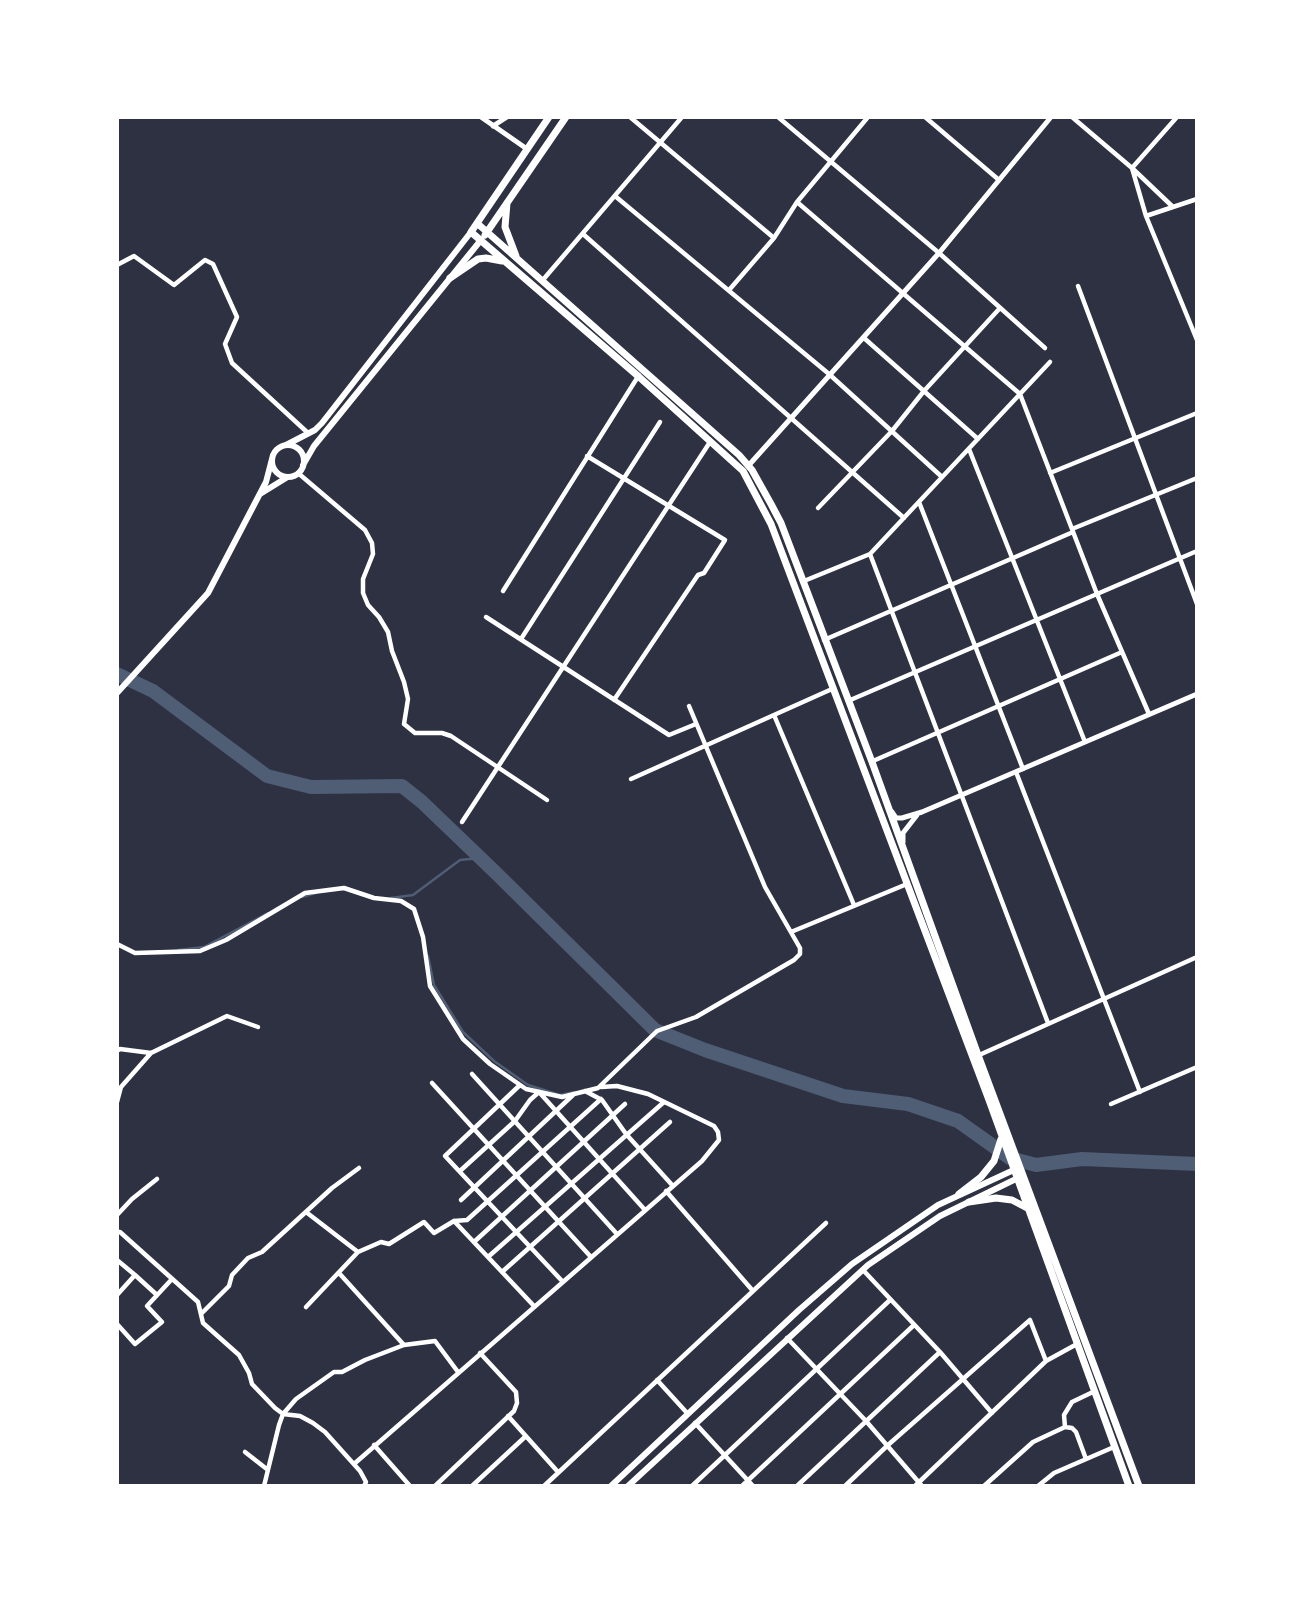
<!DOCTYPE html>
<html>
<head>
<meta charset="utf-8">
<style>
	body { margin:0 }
	#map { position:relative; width:1314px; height:1603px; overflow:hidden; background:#2d3142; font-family:Poppins,sans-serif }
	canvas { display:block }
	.frame { position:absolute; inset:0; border:119px solid #fff; pointer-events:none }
</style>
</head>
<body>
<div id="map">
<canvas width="1314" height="1603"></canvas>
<div class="frame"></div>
</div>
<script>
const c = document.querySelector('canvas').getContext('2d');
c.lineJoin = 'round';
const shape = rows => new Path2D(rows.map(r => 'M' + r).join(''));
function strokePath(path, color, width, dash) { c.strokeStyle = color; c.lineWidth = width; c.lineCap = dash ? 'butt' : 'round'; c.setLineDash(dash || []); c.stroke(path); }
strokePath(shape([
	[302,897,316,893],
	[391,898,413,895,460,860,480,858],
	[178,950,204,947,268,913],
	[428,956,434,985,463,1032,494,1061,528,1085,560,1095,575,1092]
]), '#4f5d75', 2.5);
strokePath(shape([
	[117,674,153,691,267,776,311,787,402,786,422,802,495,872,655,1030,705,1050,843,1096,908,1104,958,1121,1010,1158,1036,1165,1082,1159,1197,1164]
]), '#4f5d75', 14);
strokePath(shape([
	[630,117,774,238],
	[778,117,939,253,1045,348],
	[925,117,999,180],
	[1072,117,1132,168,1173,207],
	[1177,117,1132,168,1146,216,1197,340],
	[615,196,829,374,942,477],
	[797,202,1020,394,1097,594,1149,714],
	[1146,216,1197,199],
	[583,234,904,518],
	[117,265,134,256,174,285,205,260,213,264,237,317,225,344,232,363,308,433],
	[542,281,682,117],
	[1078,286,1197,604],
	[730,289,774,238,797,202,868,117],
	[864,338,978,439],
	[969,449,1085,742],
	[587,456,725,540,704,573,698,575,614,700],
	[298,473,365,530,372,543,373,554,363,579,363,593,368,605,379,617,388,632,392,651,404,682,408,699,404,724,415,733,442,733,451,736,547,800],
	[1050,473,1197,413],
	[919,502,1023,769],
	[818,508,892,431,924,391,1000,308],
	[1072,529,1197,478],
	[870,554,1048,1023],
	[804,581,870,554,1050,362],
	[503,591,639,375],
	[486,617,669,735,696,724],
	[521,639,660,422],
	[824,640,1073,532],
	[848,701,1197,551],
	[774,715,854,905],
	[873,761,1122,652],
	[1016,772,1140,1092],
	[631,779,832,689],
	[462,822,710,442],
	[791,932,907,884],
	[117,944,135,953,200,951,226,940,305,893,344,888,374,898,401,901,414,909,423,937,430,986,463,1039,490,1064,526,1089,562,1097,598,1088,657,1031,696,1017,794,960,800,954,800,948,765,887,689,706],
	[117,1051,120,1049,151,1053,227,1016,258,1027],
	[977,1056,1197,957],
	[472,1074,617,1234],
	[432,1083,591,1257],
	[520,1085,445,1156,563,1282],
	[585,1091,602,1100,626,1134,673,1186],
	[117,1102,121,1087,151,1053],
	[1111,1104,1197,1067],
	[460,1171,515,1121,530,1100,539,1092,645,1210],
	[666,1191,753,1291],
	[461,1200,573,1095],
	[306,1212,358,1252,306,1307],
	[117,1215,132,1199,157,1179],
	[454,1221,534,1306],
	[117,1232,120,1232,198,1302,203,1323,239,1355,249,1373,252,1384,275,1408,283,1414,300,1416,313,1423,325,1432,360,1471,366,1482,364,1486],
	[474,1242,625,1104],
	[358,1252,381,1242,389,1244,424,1222,434,1233,454,1221,467,1220,601,1099],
	[488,1257,664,1102],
	[117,1260,135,1275],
	[863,1270,940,1352,992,1413],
	[502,1272,670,1122],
	[339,1273,404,1345,435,1341,458,1372],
	[117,1295,135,1275,157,1295],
	[201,1314,229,1286,232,1275,248,1258,262,1252,332,1188,359,1168],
	[117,1324,135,1344,162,1322,147,1306,172,1279],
	[787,1338,866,1421,922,1486],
	[657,1380,688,1414],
	[508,1416,558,1472],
	[695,1423,753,1486],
	[1065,1427,1064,1415,1072,1402,1095,1391],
	[374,1445,410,1486],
	[245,1452,268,1470],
	[354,1464,702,1161,719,1140,718,1132,714,1126,648,1094,617,1086,601,1087],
	[264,1486,279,1425,283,1414,296,1399,334,1372,342,1372,365,1360,404,1345],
	[435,1486,514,1411,517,1403,516,1392,480,1353],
	[472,1486,526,1436],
	[544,1486,826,1223],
	[692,1486,890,1300],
	[742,1486,914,1325],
	[797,1486,940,1352],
	[845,1486,888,1445,1030,1320,1046,1361],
	[915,1486,1046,1361,1077,1344],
	[984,1486,1033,1442,1065,1427,1072,1428,1076,1432,1086,1459],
	[1038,1486,1054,1473,1114,1447]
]), '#fff', 4.5);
strokePath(shape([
	[481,117,527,149],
	[493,126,507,117],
	[749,465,939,253,1051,117],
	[892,812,896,818,902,818,922,812,1197,694],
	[903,842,903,833,917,815]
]), '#fff', 5);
strokePath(shape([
	[286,445,315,430,322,423,471,232],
	'272 461a16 16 0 1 1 32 0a16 16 0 1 1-32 0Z',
	[303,465,314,446,481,240],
	[260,494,286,478],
	[117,693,208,593,266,482,272,459],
	[611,1486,799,1310,852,1264,938,1205,1018,1168],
	[628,1486,868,1265,940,1216,1020,1177]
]), '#fff', 6);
strokePath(shape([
	[549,117,471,232,638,376,743,471,771,524,989,1100,1129,1486],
	[507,203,505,227,516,256],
	[478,224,739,455,752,470,771,504,781,523,872,762,978,1055,1139,1486],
	[485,235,566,117],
	[450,278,478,259,486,258,502,261],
	[959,1194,981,1177,994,1161,1001,1139],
	[969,1202,996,1198,1012,1200,1029,1209]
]), '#fff', 7);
</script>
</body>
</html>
